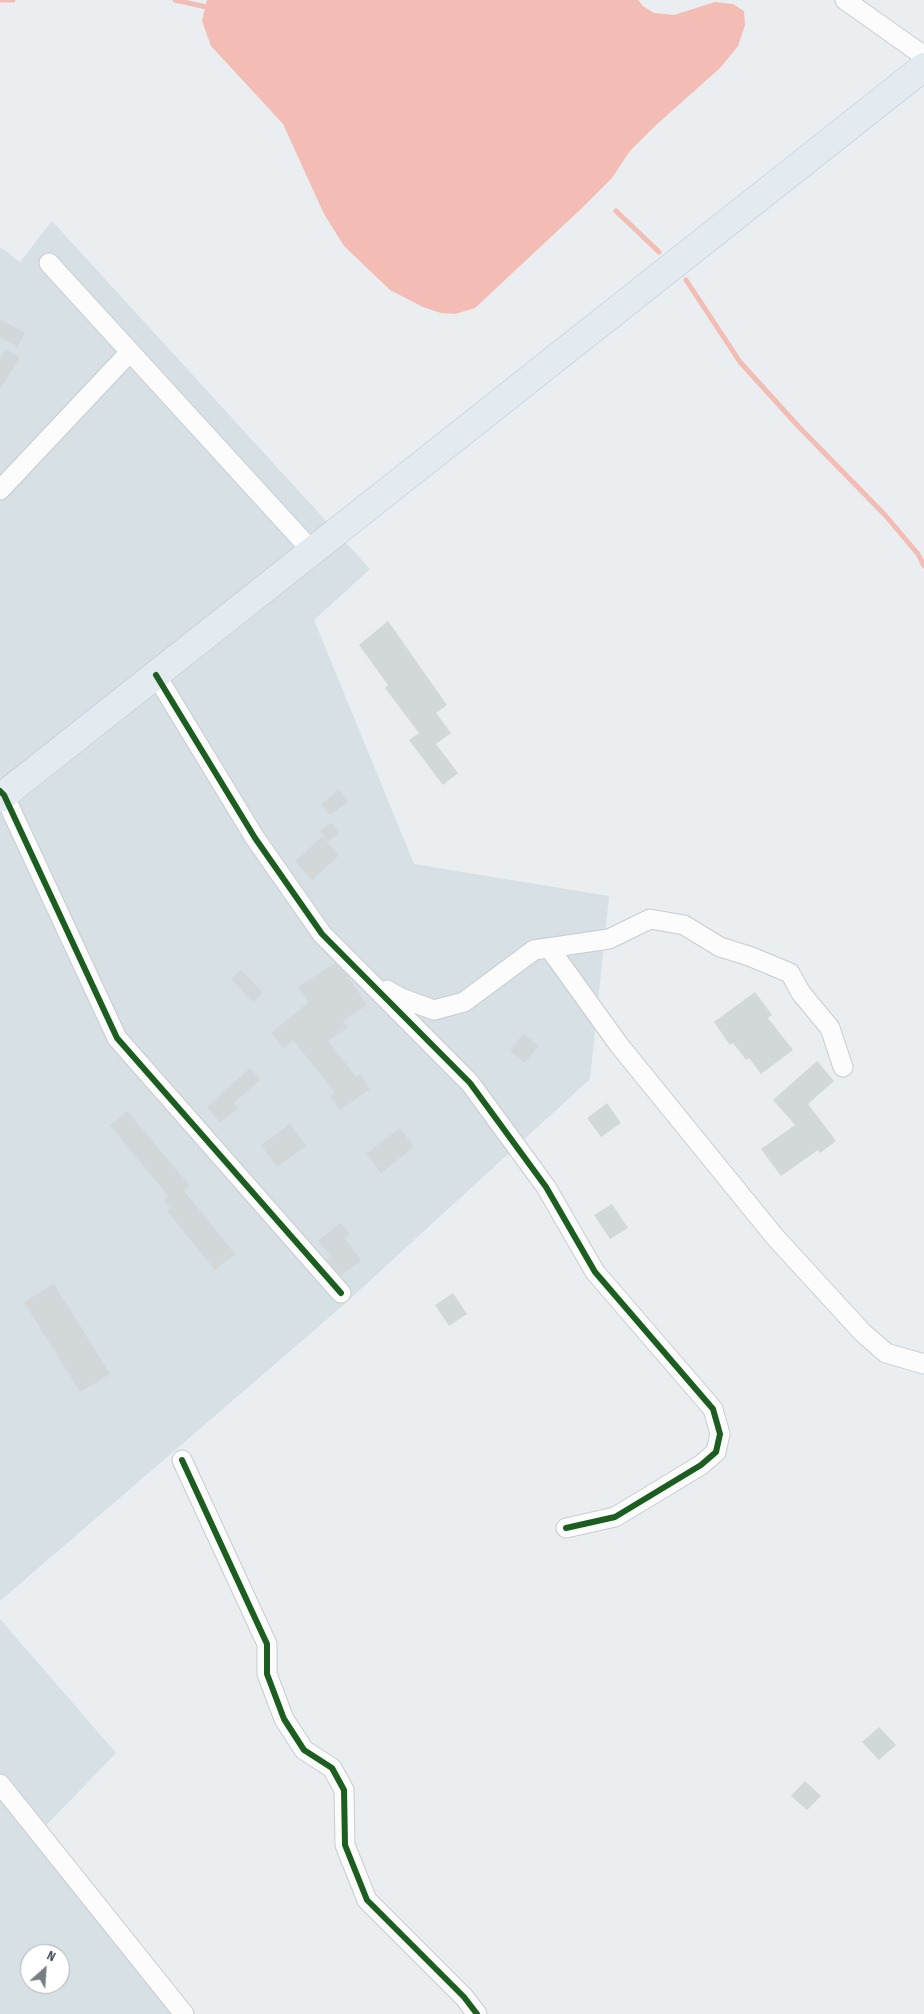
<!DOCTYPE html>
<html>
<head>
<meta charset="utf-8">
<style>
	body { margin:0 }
	#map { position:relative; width:924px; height:2014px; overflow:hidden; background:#eaeef0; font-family:"Sofia Sans Condensed",sans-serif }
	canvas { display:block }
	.north { position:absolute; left:20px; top:1944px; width:50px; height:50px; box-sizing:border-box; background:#fff; border:1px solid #aeb3b6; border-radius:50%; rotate:26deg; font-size:14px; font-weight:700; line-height:20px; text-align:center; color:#344248 }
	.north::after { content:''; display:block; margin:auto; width:18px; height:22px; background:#747e83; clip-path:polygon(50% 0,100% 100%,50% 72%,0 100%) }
</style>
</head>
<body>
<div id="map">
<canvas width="924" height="2014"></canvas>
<div class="north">N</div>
</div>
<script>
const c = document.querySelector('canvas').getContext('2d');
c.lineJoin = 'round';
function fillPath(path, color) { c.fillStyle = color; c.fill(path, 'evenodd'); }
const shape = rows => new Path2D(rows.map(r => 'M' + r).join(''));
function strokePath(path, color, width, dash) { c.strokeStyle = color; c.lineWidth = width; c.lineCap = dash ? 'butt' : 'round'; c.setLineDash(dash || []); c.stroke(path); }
fillPath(shape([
	[52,221,370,569,314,620,414,864,609,896,590,1079,340,1308,0,1601,0,247,20,262],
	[0,1619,116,1753,32,1840,173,2014,0,2014],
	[30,1954,60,1954,60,1984,30,1984]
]), '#d6e0e5');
fillPath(shape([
	[207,0,638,0,643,6,654,13,674,15,715,2,733,4,744,11,745,25,738,46,720,68,655,126,629,152,612,178,583,207,475,308,455,314,441,313,423,307,390,290,344,246,324,214,283,124,211,46,202,21]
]), '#f3bcb5');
strokePath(shape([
	[0,0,13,0],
	[175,0,211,8],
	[616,211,659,252],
	[686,280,740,362,799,427,885,515,918,554,924,566]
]), '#f3bcb5', 5);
fillPath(shape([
	[0,319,25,333,17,347,0,337],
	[6,349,20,357,0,389,0,359],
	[388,621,447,705,436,713,451,733,436,744,458,773,443,785,409,740,419,733,385,688,388,685,359,645],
	[339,790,348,802,330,815,321,804],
	[331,823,339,833,328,842,320,831],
	[322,837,339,855,312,880,295,861],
	[335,963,347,975,367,1005,343,1021,347,1028,328,1041,356,1077,360,1074,370,1089,340,1110,330,1096,335,1092,293,1040,284,1048,271,1033,309,1002,298,987],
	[241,970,263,993,253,1002,231,979],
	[755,992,772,1015,768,1018,793,1050,761,1074,749,1058,746,1060,733,1043,730,1045,714,1022],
	[523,1034,538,1046,525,1063,510,1051],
	[817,1061,834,1081,808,1104,836,1141,820,1153,818,1150,781,1176,761,1149,795,1125,773,1100],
	[250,1068,260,1080,233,1103,238,1108,220,1122,207,1107],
	[607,1103,621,1123,601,1137,587,1118],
	[127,1111,190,1186,184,1191,235,1254,215,1270,167,1211,170,1208,164,1200,168,1196,110,1125],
	[290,1124,306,1146,277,1167,261,1145],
	[400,1128,414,1147,381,1173,366,1154],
	[612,1204,628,1228,610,1239,594,1215],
	[340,1223,350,1234,345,1239,361,1260,341,1276,327,1260,332,1257,318,1241],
	[54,1284,110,1374,80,1392,24,1302],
	[453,1293,467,1314,449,1326,435,1305],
	[879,1727,896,1745,879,1760,862,1742],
	[805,1781,821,1796,807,1810,791,1796]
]), '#d2d7da');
const street = shape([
	[845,0,924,56],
	[49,263,312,551],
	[0,490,130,352],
	[156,675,255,838,322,934,470,1083,546,1187,595,1272,713,1409,720,1434,716,1452,701,1465,615,1517,566,1528],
	[0,791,4,795,117,1038,341,1293],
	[550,949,619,1045,775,1237,863,1333,886,1353,924,1364],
	[387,990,401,998,434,1010,464,1002,534,950,609,939,650,919,684,925,720,947,749,956,790,973,801,993,830,1028,843,1067],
	[182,1460,267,1644,267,1674,284,1719,304,1750,332,1768,344,1790,345,1845,367,1900,464,1997,477,2014],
	[0,1784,184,2014]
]);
const primary = shape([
	[0,798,924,67]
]);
strokePath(street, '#c7cccf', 21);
strokePath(primary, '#b5c8d4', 29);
strokePath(street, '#fcfcfd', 19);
strokePath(primary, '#e3ebf1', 28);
strokePath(shape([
	[156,675,255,838,322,934,470,1083,546,1187,595,1272,713,1409,720,1434,716,1452,701,1465,615,1517,566,1528],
	[0,791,4,795,117,1038,341,1293],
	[182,1460,267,1644,267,1674,284,1719,304,1750,332,1768,344,1790,345,1845,367,1900,464,1997,477,2014]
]), '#1b5e20', 6);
</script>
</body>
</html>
